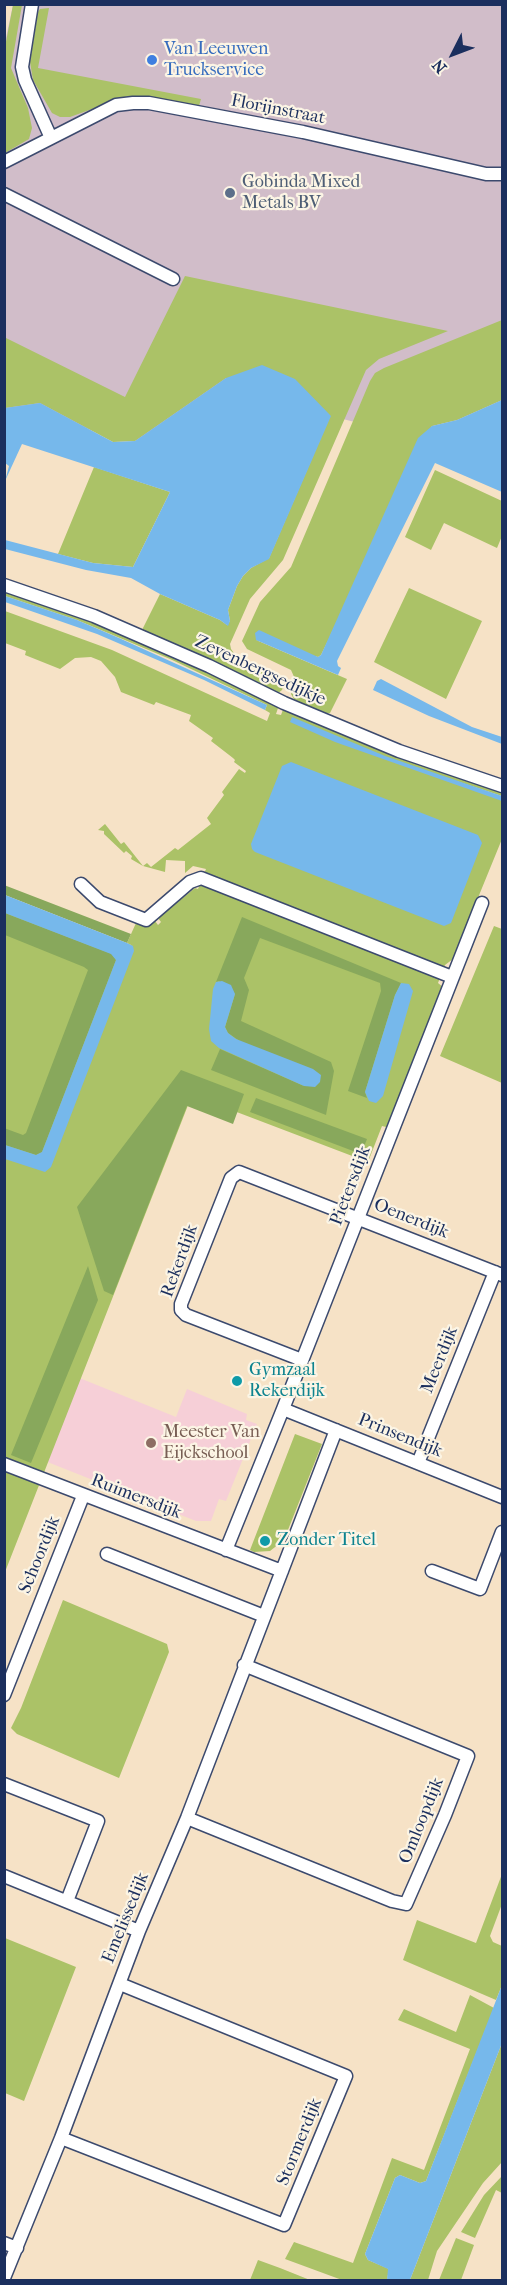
<!DOCTYPE html>
<html>
<head>
<meta charset="utf-8">
<style>
	body { margin:0 }
	#map { position:relative; width:507px; height:2285px; overflow:hidden; background:#f6e2c6; font-family:"IM FELL French Canon",serif }
	canvas { display:block }
	.frame { position:absolute; inset:0; border:6px solid #1b2f5e; pointer-events:none }
	.north { position:absolute; left:423px; top:24px; width:60px; height:60px; -webkit-text-stroke:4px #fcf5e5; paint-order:stroke; rotate:228deg; font-size:16px; font-weight:700; line-height:24px; text-align:center; color:#1b2f5e }
	.north::after { content:''; display:block; margin:auto; width:21px; height:27px; background:#1b2f5e; clip-path:polygon(50% 0,100% 100%,50% 72%,0 100%) }
</style>
</head>
<body>
<div id="map">
<canvas width="507" height="2285"></canvas>
<div class="frame"></div>
<div class="north">N</div>
</div>
<script>
const c = document.querySelector('canvas').getContext('2d');
c.lineJoin = 'round';
function fillPath(path, color) { c.fillStyle = color; c.fill(path, 'evenodd'); }
const shape = rows => new Path2D(rows.map(r => 'M' + r).join(''));
function strokePath(path, color, width, dash) { c.strokeStyle = color; c.lineWidth = width; c.lineCap = dash ? 'butt' : 'round'; c.setLineDash(dash || []); c.stroke(path); }
function label(font, color, halo, rows, align = 'center') {
  c.font = font + ' "IM FELL French Canon",serif'; c.lineWidth = 4.5; c.setLineDash([]); c.textBaseline = 'middle'; c.strokeStyle = halo; c.fillStyle = color; for (const [text, x, y, turn = 0] of rows) {
    c.save(); c.translate(x, y); c.rotate((+turn || 0) * Math.PI / 180); c.textAlign = isNaN(turn) ? turn : align; if (halo) c.strokeText(text, 0, 0); c.fillText(text, 0, 0); c.restore();
  }
}
fillPath(shape([
	[77,1377,176,1417,187,1389,247,1414,246,1420,257,1424,226,1501,219,1499,211,1521,196,1521,45,1461]
]), '#f6cfd7');
fillPath(shape([
	[13,5,502,5,502,400,457,420,432,426,418,438,331,416,135,441,5,408,4,47]
]), '#d1bdc9');
fillPath(shape([
	[13,5,22,5,11,68,28,108,32,128,29,139,5,153,5,47],
	[49,8,38,68,201,99,199,106,128,96,70,117,60,117,52,113,33,80,30,62,38,12,40,9],
	[185,276,448,331,379,359,366,370,283,560,250,599,230,644,231,649,236,656,284,678,285,681,282,690,277,694,142,630,160,594,220,620,227,625,230,621,228,610,237,586,243,576,251,568,269,558,330,416,226,378,135,441,113,442,40,403,5,408,4,337,125,397],
	[502,320,502,400,457,420,432,426,321,655,318,657,256,640,347,679,330,713,323,714,295,701,291,694,295,679,291,670,247,649,242,641,260,602,291,567,370,381,375,373,384,368],
	[94,467,170,492,133,567,93,563,58,554],
	[435,470,502,501,502,536,497,548,444,523,431,550,405,537],
	[409,588,482,621,446,699,374,662],
	[5,589,103,625,149,645,279,705,276,714,281,715,284,707,424,765,502,791,502,796,450,779,502,800,502,839,453,959,445,965,438,983,444,988,390,1128,382,1126,368,1162,192,1095,5,1572,5,899,133,946,127,943,136,923,145,926,155,921,158,925,161,922,158,918,195,888,198,889,206,869,193,866,185,873,185,861,166,860,165,872,143,866,131,859,132,856,126,851,124,853,104,834,104,831,98,830,105,824,121,844,124,842,143,866,147,863,151,867,175,848,178,850,211,824,207,818,224,795,222,792,239,769,245,773,246,771,234,762,235,760,233,758,211,741,213,738,189,721,191,715,156,702,154,705,121,692,115,677,101,661,91,657,75,658,60,669,25,655,26,651,5,643,5,611,112,650,267,721,270,713,265,710,267,705,170,659,77,620,5,596],
	[494,926,502,929,502,1083,440,1056],
	[295,1434,322,1444,284,1540,270,1551,254,1552,250,1550],
	[63,1600,167,1644,169,1652,119,1778,17,1734,11,1728,21,1708],
	[502,1874,502,1904,490,1936,493,1942,502,1946,502,1985,496,2000,403,1960,417,1920,476,1943],
	[5,1938,76,1967,24,2101,5,2093],
	[470,1995,494,2008,426,2181,420,2183,400,2175,395,2178,365,2254,368,2260,389,2269,387,2280,342,2280,285,2259,294,2242,353,2263,392,2158,424,2170,470,2049,398,2020,404,2009,456,2032],
	[502,2043,502,2162,483,2183,437,2251,428,2280,410,2280],
	[502,2176,502,2193,496,2190,475,2238,461,2232,484,2195],
	[456,2238,474,2245,461,2280,439,2280],
	[258,2260,280,2268,310,2280,250,2280]
]), '#abc267');
fillPath(shape([
	[4,885,131,934,127,943,5,895],
	[5,913,112,954,116,960,42,1152,36,1155,5,1145,4,1128,23,1135,26,1133,88,970,84,967,5,935],
	[242,917,401,983,395,995,365,1092,367,1098,348,1091,381,991,380,983,260,938,244,978,249,990,241,1021,331,1062,334,1071,326,1115,211,1070,220,1049,304,1086,228,1033,225,1027,235,994,219,981,216,982],
	[181,1070,244,1094,233,1124,187,1106,113,1295,104,1291,77,1207],
	[256,1098,367,1139,361,1154,250,1112],
	[88,1266,98,1300,31,1463,11,1455,13,1450]
]), '#88a85c');
fillPath(shape([
	[262,365,295,379,331,416,269,559,251,568,243,576,237,586,228,610,230,621,228,626,220,620,160,594,131,578,86,570,5,549,5,540,93,563,133,567,170,492,22,444,5,481,9,466,5,463,5,408,40,403,113,442,135,441,226,378],
	[502,400,502,492,435,463,337,661,338,666,341,668,338,675,256,640,255,633,259,630,318,657,321,655,418,438,432,426,457,420],
	[5,596,77,620,119,638,267,705,265,710,204,680,97,634,5,602],
	[381,679,472,727,502,737,502,744,429,716,373,690,377,681],
	[292,717,385,756,502,796,502,801,335,742,290,722],
	[291,762,478,835,482,843,451,923,444,926,255,852,252,849,251,844,282,766],
	[5,895,127,943,133,946,134,951,51,1167,45,1172,5,1159,5,1145,36,1155,42,1152,116,960,111,954,5,913],
	[222,981,231,985,235,994,225,1027,228,1033,236,1039,313,1069,321,1075,320,1082,315,1087,304,1086,219,1048,211,1041,209,1029,213,989,216,982],
	[401,983,409,984,413,991,383,1096,376,1103,369,1101,365,1092,395,995],
	[502,1985,502,2043,410,2280,387,2280,388,2269,368,2260,365,2254,395,2178,400,2175,420,2183,426,2181]
]), '#76b8eb');
const street = shape([
	[32,4,22,67,25,80,51,138],
	[4,162,116,105,133,103,149,103,303,132,486,174,502,174],
	[4,194,173,279],
	[4,585,94,616,209,666,284,703,399,751,502,786],
	[81,884,100,902,146,920,190,882,201,878,452,977],
	[302,1360,186,1315,181,1310,181,1304,231,1178,239,1172,502,1275],
	[283,1409,502,1497],
	[418,1463,495,1272],
	[4,1464,282,1571],
	[226,1550,283,1409,482,903],
	[107,1554,264,1616],
	[432,1571,480,1589,502,1532],
	[4,1695,83,1496],
	[4,1784,98,1821,67,1901],
	[187,1818,392,1901,406,1904,445,1815,468,1756,244,1665],
	[4,1876,139,1931],
	[61,2138,284,2225,346,2076,120,1984],
	[4,2243,17,2248],
	[4,2278,61,2138,139,1931,187,1818,336,1430]
]);
strokePath(street, '#3c4a6e', 15);
strokePath(street, '#fff', 12);
for (const [x, y, r, color] of [
	[152,60,6,"#3f7fe0"],
	[230,193,6,"#5c6f8a"],
	[237,1381,6,"#0f9aa8"],
	[151,1443,6,"#8d6e63"],
	[265,1541,6,"#0f9aa8"]
]) { const dot = new Path2D(); dot.arc(x, y, r, 0, 2 * Math.PI); c.fillStyle = color; c.fill(dot); strokePath(dot, '#fcf5e5', 2); }
label('18px', '#366cbe', '#fcf5e5', [
	["Van Leeuwen",164,50],
	["Truckservice",164,71]
], 'left');
label('18px', '#1b2f5e', '#fcf5e5', [
	["Florijnstraat",278,110,11],
	["Zevenbergsedijkje",260,671,25],
	["Pietersdijk",351,1186,-69],
	["Oenerdijk",411,1219,22],
	["Rekerdijk",180,1261,-70],
	["Meerdijk",440,1360,-68],
	["Prinsendijk",400,1436,22],
	["Ruimersdijk",136,1497,21],
	["Schoordijk",40,1555,-68],
	["Omloopdijk",422,1821,-68],
	["Emelissedijk",126,1918,-68],
	["Stormerdijk",300,2142,-68]
]);
label('18px', '#4e5e75', '#fcf5e5', [
	["Gobinda Mixed",242,183],
	["Metals BV",242,204]
], 'left');
label('18px', '#0d838f', '#fcf5e5', [
	["Gymzaal",249,1371],
	["Rekerdijk",249,1392],
	["Zonder Titel",277,1541]
], 'left');
label('18px', '#785e54', '#fcf5e5', [
	["Meester Van",163,1433],
	["Eijckschool",163,1454]
], 'left');
</script>
</body>
</html>
